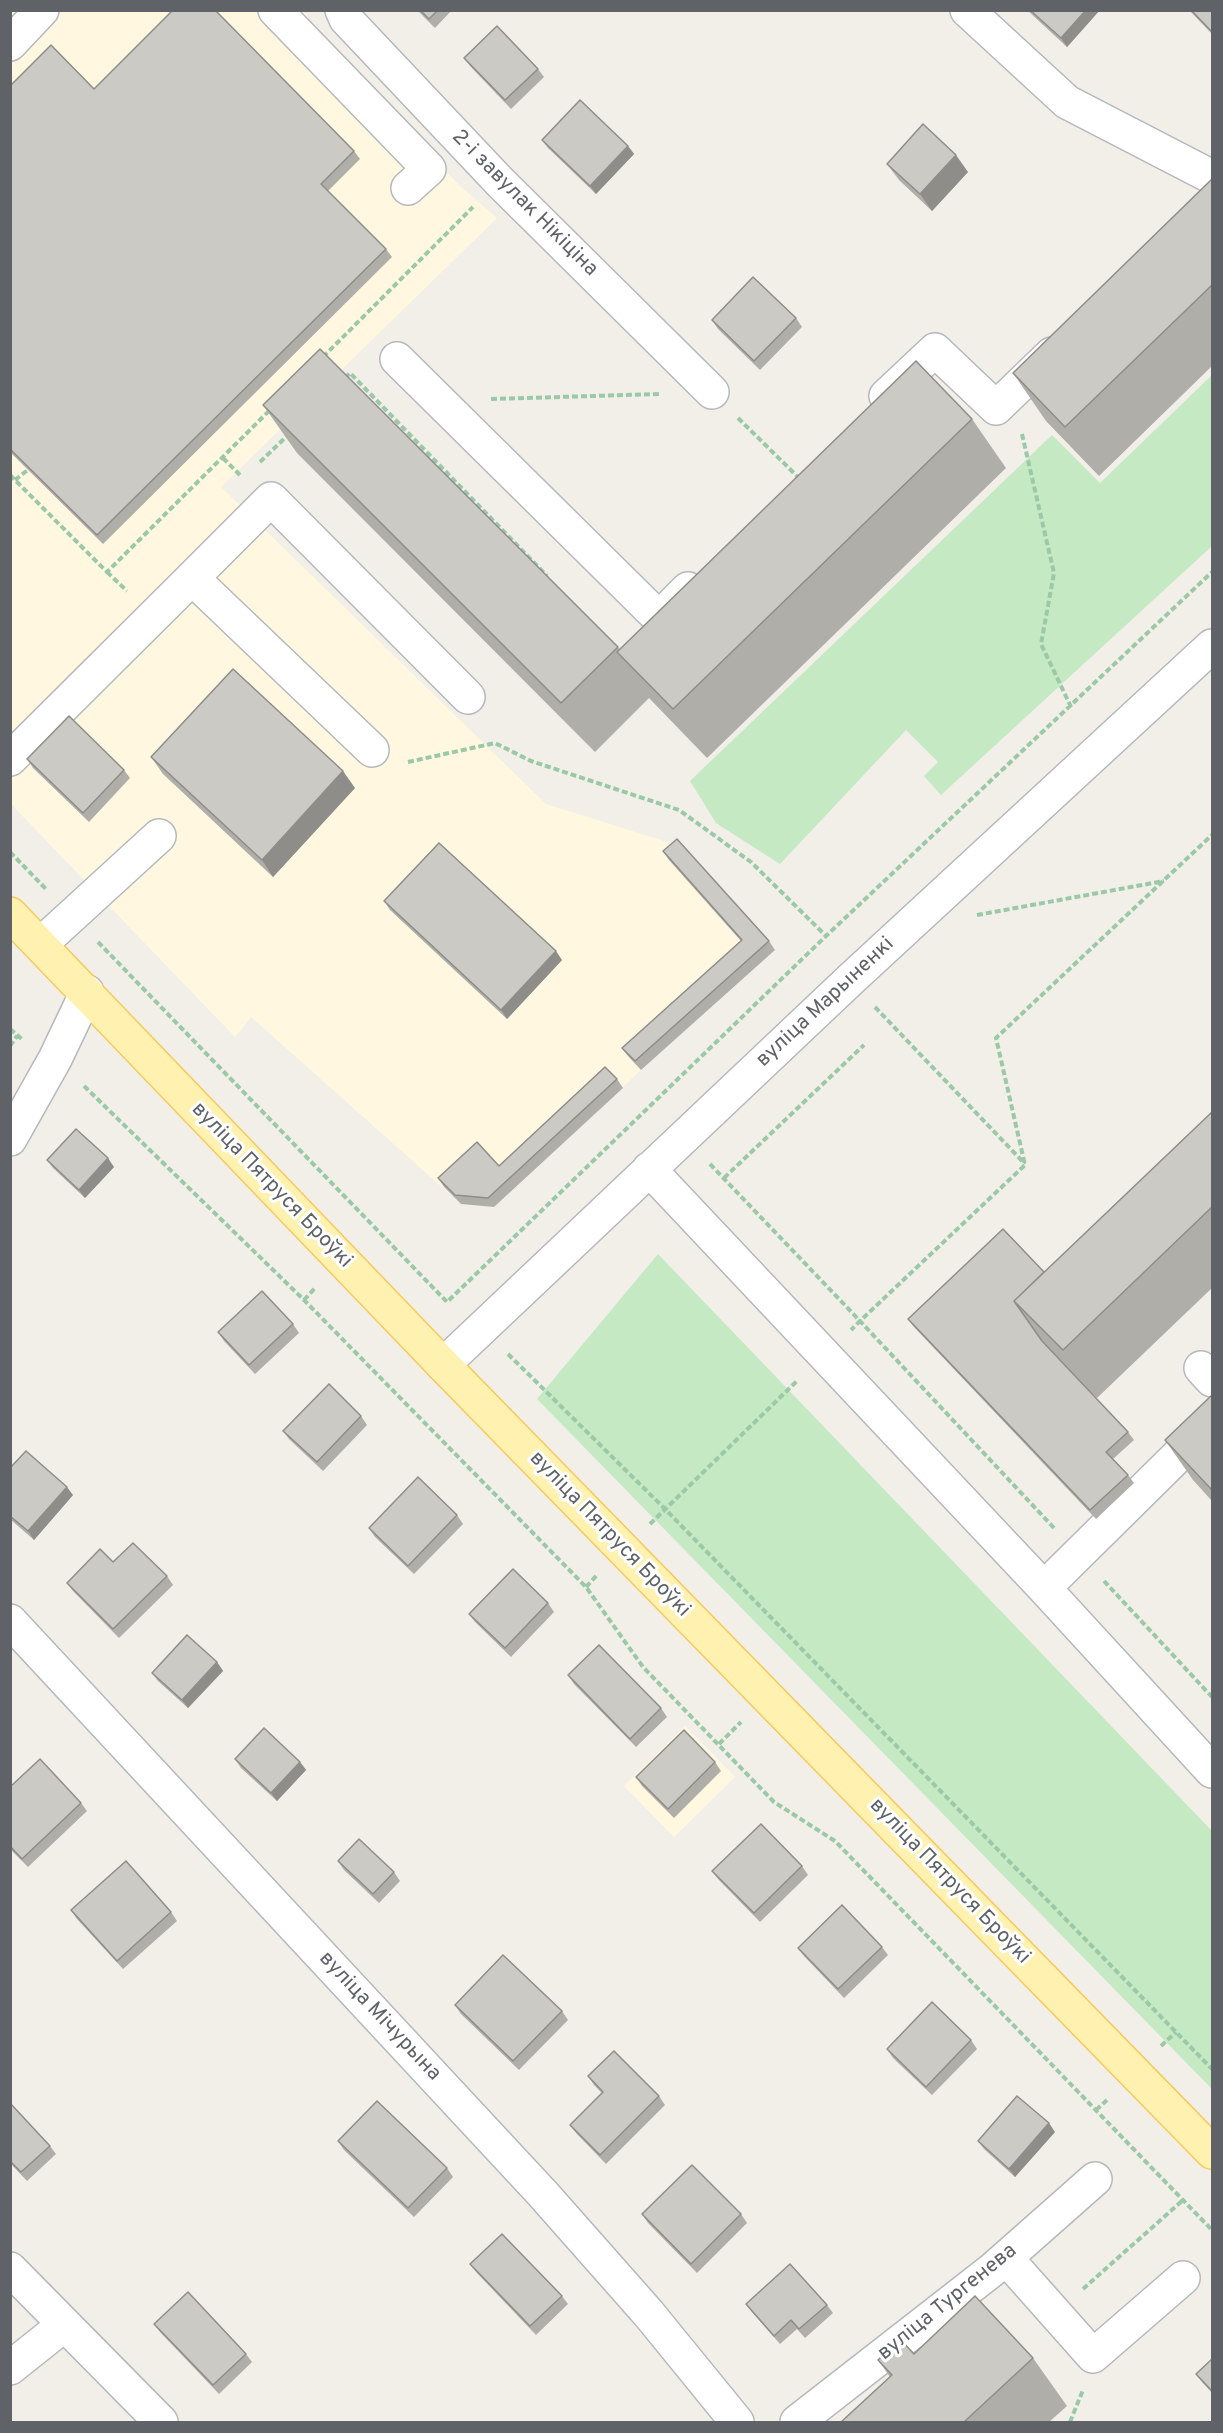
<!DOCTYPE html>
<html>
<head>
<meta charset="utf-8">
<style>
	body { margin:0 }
	#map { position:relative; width:1223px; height:2433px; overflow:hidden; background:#f1efe8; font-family:Overpass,sans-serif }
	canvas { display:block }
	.frame { position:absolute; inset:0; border:12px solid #5f6368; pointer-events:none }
</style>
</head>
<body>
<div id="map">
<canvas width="1223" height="2433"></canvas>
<div class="frame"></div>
</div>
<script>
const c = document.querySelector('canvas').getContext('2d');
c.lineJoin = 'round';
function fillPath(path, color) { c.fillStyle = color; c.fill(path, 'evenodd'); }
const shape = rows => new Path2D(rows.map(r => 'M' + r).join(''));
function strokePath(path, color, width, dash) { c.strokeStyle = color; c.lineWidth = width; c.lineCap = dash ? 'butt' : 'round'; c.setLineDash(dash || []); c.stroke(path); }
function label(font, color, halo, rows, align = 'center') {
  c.font = font + ' Overpass,sans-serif'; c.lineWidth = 6; c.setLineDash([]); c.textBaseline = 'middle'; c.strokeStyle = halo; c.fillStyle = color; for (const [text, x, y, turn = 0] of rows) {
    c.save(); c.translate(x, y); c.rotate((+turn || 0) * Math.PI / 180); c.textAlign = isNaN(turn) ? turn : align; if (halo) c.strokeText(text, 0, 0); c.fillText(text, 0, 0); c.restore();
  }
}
fillPath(shape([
	[11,11,304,11,323,42,460,186,497,218,221,487,546,804,683,847,775,950,641,1070,494,1207,461,1204,251,1017,235,1037,11,804],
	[685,1726,735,1777,674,1837,624,1786]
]), '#fff7df');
fillPath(shape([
	[1212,375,1212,546,941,795,924,776,938,762,906,730,780,864,716,823,690,781,1052,435,1100,483],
	[658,1254,1212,1831,1212,2089,537,1399]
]), '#c4e9c3');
const minor = shape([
	[275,10,429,169,408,188],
	[342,10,346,19,499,181,712,392],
	[967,10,1067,102,1212,177],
	[10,44,42,10],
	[397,359,659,618,688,589],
	[886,396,935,350,996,408,1052,354],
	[192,578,271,499,468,697],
	[10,759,192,578,372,750],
	[41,944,159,836],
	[10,1139,55,1059,87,992],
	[649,1169,1044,1588,1212,1771],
	[443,1365,850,980,1212,646],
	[1201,1368,1212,1380],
	[1044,1588,1212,1422],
	[10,1621,543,2194,649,2314,737,2422],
	[1006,2258,1093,2356,1183,2278],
	[10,2269,161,2422],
	[10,2368,64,2325],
	[797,2422,992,2270,1095,2179]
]);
const major = shape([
	[10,914,443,1365,1212,2152]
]);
strokePath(minor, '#b5b8bc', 36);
strokePath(major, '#f8c95a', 36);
strokePath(shape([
	[323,357,473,207],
	[345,378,350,373,547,576],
	[491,399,660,394],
	[738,418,801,480],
	[1022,434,1054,573,1041,644,1071,707],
	[223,458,241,476],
	[260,462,289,434],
	[10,475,107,572,271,409],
	[15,480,29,469],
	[107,572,127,591],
	[408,762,495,743,531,761,679,810,751,862,826,936],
	[10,852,46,889],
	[977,915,1164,881],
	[98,942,447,1302,826,936,1212,572],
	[875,1007,1025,1164],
	[10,1029,23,1040],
	[10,1046,17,1036],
	[84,1086,304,1300,586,1587,643,1667,774,1802,835,1841,1212,2230],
	[710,1164,860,1321,851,1330],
	[724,1178,864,1045],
	[304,1300,316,1287],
	[508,1354,665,1509,1212,2069],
	[650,1524,797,1381],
	[1054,1528,860,1321,1025,1165,996,1038,1212,835],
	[1104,1581,1212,1697],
	[586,1587,597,1575],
	[719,1744,741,1722],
	[1161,2046,1176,2032],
	[1096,2110,1107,2100],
	[1083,2289,1183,2200],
	[1070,2422,1083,2390]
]), '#9bc9a7', 4, [6, 3]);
strokePath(minor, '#fff', 33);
strokePath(major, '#fff1af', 33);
fillPath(shape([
	[417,10,452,10,435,28],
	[1027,10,1100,10,1067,47],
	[1189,10,1212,10,1212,34],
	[464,58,538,69,544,77,511,109,470,66],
	[10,86,94,89,354,151,360,159,328,191,386,249,392,257,103,544,10,452],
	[542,140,628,146,634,154,596,194,548,148],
	[887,164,968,172,932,211,899,180],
	[1212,179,1212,366,1099,476,1046,421,1013,373],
	[796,318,802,327,760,370,718,329,712,320],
	[263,405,618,647,619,649,972,419,1006,468,707,758,649,698,595,752,297,453],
	[151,757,355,788,273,877,163,774],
	[27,759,124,770,130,778,89,822,33,768],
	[663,851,769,941,775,950,641,1070,628,1056,622,1048,741,941,669,860],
	[384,901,562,960,507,1019,390,910],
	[617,1079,623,1088,494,1207,461,1204,444,1187,438,1178,499,1166],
	[1212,1112,1212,1288,1097,1398,1081,1383,1128,1432,1134,1440,1113,1459,1128,1475,1134,1483,1096,1519,914,1327,908,1319,1044,1272],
	[47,1160,114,1167,85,1198,53,1168],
	[293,1324,299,1333,255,1374,224,1341,218,1332],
	[1212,1395,1212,1501,1193,1480,1165,1440],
	[361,1416,367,1425,323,1471,289,1439,283,1431],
	[10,1468,73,1495,34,1540,10,1519],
	[457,1515,463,1524,414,1574,375,1537,369,1528],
	[167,1576,173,1585,119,1638,73,1591,67,1583],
	[548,1603,554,1612,511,1657,475,1622,469,1614],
	[217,1662,223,1671,188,1708,158,1681,152,1673],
	[568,1675,661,1708,667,1717,636,1747,574,1684],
	[235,1759,300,1762,306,1770,277,1801,241,1768],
	[715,1762,721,1771,674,1818,642,1786,636,1777],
	[10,1787,81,1803,87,1811,28,1867,10,1849],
	[338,1861,394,1872,400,1881,379,1903,344,1870],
	[802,1866,808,1875,760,1922,718,1879,712,1871],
	[71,1910,171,1912,177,1921,123,1969,77,1919],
	[882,1947,888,1955,844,1998,804,1956,798,1948],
	[455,2005,562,2011,568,2020,519,2070,461,2014],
	[971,2040,977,2049,932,2095,893,2058,887,2049],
	[588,2076,659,2096,665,2105,606,2164,576,2133,570,2125,602,2093,594,2085],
	[10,2103,50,2146,56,2154,27,2181,10,2163],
	[1055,2132,1015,2177,984,2149,978,2141],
	[338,2141,447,2168,453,2177,414,2217,344,2150],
	[642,2214,741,2214,747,2223,697,2273,648,2223],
	[470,2264,562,2296,568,2304,536,2335,476,2272],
	[746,2304,827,2305,833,2313,805,2338,797,2329,780,2344,752,2312],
	[154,2324,246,2354,252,2362,219,2394,160,2332],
	[914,2354,1033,2358,1067,2406,1049,2422,841,2422,890,2377,878,2360],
	[1212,2359,1212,2393,1202,2382,1196,2374]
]), '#afaea9');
fillPath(shape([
	[1086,10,1100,10,1067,47,1061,38],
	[628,146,634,154,596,194,590,186],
	[956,155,968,172,932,211,920,194],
	[343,771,355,788,273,877,262,860],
	[556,951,562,960,507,1019,501,1010],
	[108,1158,114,1167,85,1198,79,1190],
	[67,1487,73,1495,34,1540,28,1531],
	[217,1662,223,1671,188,1708,182,1700],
	[300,1762,306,1770,277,1801,271,1793],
	[1049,2123,1055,2132,1015,2177,1009,2169]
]), '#8f8d89');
const building = shape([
	[173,10,215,10,354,151,321,184,386,249,97,535,10,449,10,86,51,45,94,89,173,10],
	[420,10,438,10,429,19,420,10],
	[1030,10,1086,10,1061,38,1030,10],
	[1191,10,1212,10,1212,32,1191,10],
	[497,26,538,69,505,100,464,58,497,26],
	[580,100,628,146,590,186,542,140,580,100],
	[923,124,956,155,920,194,887,164,923,124],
	[1212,179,1212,285,1065,427,1013,373,1212,179],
	[753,277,796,318,754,361,712,320,753,277],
	[320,349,618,647,561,703,263,405,320,349],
	[916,361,972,419,673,709,617,652,916,361],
	[233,669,343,771,262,860,151,757,233,669],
	[69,716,124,770,83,813,27,759,69,716],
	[677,839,769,941,635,1061,622,1048,742,940,663,851,677,839],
	[439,843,556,951,501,1010,384,901,439,843],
	[605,1067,617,1079,488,1198,455,1195,438,1178,477,1142,499,1166,605,1067],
	[1212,1112,1212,1207,1063,1350,1014,1301,1212,1112],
	[76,1129,108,1158,79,1190,47,1160,76,1129],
	[1003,1229,1044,1272,1014,1301,1042,1341,1128,1432,1106,1452,1128,1475,1090,1510,908,1319,1003,1229],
	[262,1291,293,1324,249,1365,218,1332,262,1291],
	[329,1384,361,1416,317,1462,283,1431,329,1384],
	[1212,1395,1212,1490,1165,1440,1212,1395],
	[26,1451,67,1487,28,1531,10,1516,10,1468,26,1451],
	[418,1477,457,1515,408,1566,369,1528,418,1477],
	[133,1543,167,1576,113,1629,67,1583,100,1549,113,1562,133,1543],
	[513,1569,548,1603,505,1648,469,1614,513,1569],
	[187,1635,217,1662,182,1700,152,1673,187,1635],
	[599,1645,661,1708,630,1739,568,1675,599,1645],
	[264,1728,300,1762,271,1793,235,1759,264,1728],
	[684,1730,715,1762,668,1809,636,1777,684,1730],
	[40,1759,81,1803,22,1859,10,1846,10,1787,40,1759],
	[761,1824,802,1866,754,1913,712,1871,761,1824],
	[359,1839,394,1872,373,1894,338,1861,359,1839],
	[126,1861,171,1912,117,1961,71,1910,126,1861],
	[842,1905,882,1947,838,1989,798,1948,842,1905],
	[503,1955,562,2011,513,2061,455,2005,503,1955],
	[932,2002,971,2040,926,2087,887,2049,932,2002],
	[614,2051,659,2096,600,2155,570,2125,603,2092,588,2076,614,2051],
	[1017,2096,1049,2123,1009,2169,978,2141,1017,2096],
	[377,2101,447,2168,408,2208,338,2141,377,2101],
	[10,2103,50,2146,21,2172,10,2161,10,2103],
	[692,2165,741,2214,691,2264,642,2214,692,2165],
	[502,2234,562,2296,530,2326,470,2264,502,2234],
	[790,2264,827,2305,799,2329,791,2320,774,2336,746,2304,790,2264],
	[188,2292,246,2354,213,2385,154,2324,188,2292],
	[975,2296,1033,2358,964,2422,841,2422,892,2375,878,2360,900,2339,914,2354,975,2296],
	[1212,2359,1212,2391,1196,2374,1212,2359]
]);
fillPath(building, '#cccac4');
strokePath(building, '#8f8d89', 1.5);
label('21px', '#5f6368', '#fff', [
	["2-і завулак Нікіціна",524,204,45],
	["вуліца Марыненкі",826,1003,-43],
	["вуліца Пятруся Броўкі",271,1186,46],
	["вуліца Пятруся Броўкі",609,1535,46],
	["вуліца Пятруся Броўкі",949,1882,46],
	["вуліца Мічурына",379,2017,47],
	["вуліца Тургенева",948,2303,-39]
]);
</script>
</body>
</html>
